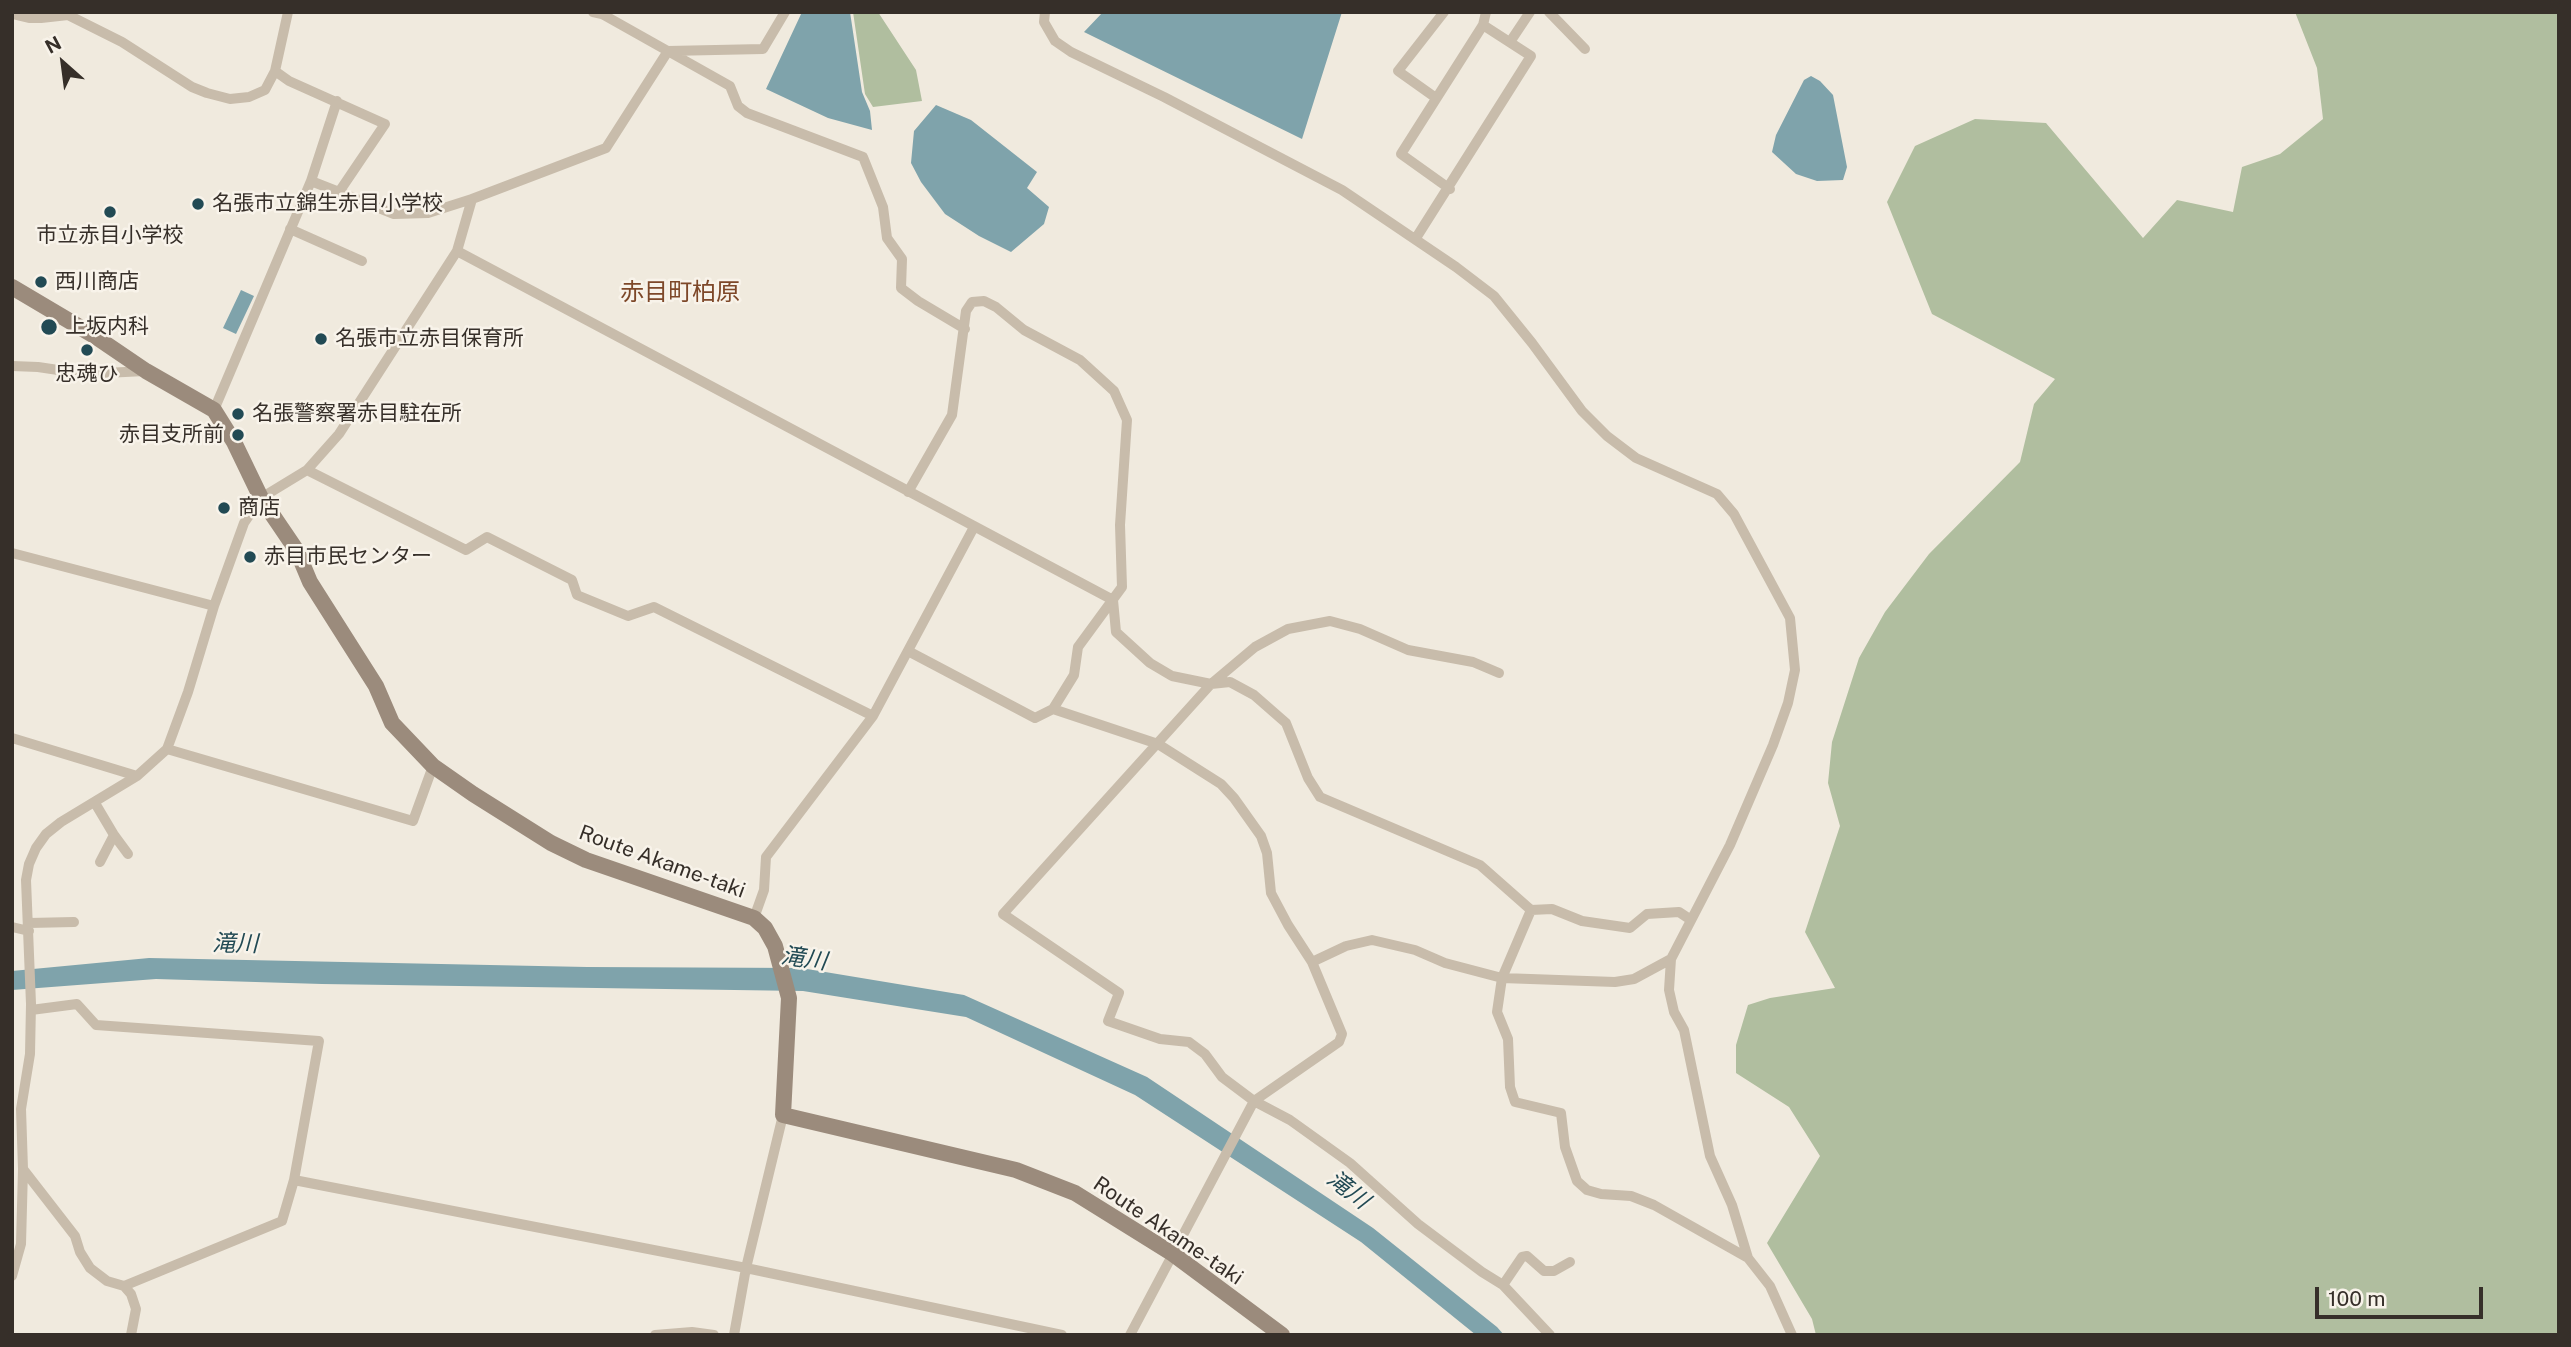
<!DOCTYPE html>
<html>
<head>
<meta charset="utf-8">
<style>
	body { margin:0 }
	#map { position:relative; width:2571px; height:1347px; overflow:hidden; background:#f0eade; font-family:"Public Sans",sans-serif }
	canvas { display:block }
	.frame { position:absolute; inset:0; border:14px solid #362f29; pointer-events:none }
	.north { position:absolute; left:28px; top:28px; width:70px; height:70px; -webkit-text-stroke:5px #f8f3ea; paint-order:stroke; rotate:332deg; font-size:19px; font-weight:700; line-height:28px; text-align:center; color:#362f29 }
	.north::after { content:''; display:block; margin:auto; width:24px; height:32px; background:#362f29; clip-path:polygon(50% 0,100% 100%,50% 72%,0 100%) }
	.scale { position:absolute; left:2315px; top:1287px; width:168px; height:32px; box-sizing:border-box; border:4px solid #362f29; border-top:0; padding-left:9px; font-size:21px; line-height:24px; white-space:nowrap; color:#362f29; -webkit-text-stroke:5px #f8f3ea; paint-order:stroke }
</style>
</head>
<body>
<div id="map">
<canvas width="2571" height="1347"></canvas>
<div class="frame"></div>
<div class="north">N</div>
<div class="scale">100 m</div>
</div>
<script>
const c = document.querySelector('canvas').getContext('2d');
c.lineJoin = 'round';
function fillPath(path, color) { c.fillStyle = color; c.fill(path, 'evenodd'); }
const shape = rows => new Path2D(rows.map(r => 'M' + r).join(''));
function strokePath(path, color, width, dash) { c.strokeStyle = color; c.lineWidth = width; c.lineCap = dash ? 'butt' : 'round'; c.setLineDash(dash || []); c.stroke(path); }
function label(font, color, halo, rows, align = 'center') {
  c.font = font + ' "Public Sans","Noto Sans JP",sans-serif'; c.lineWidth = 5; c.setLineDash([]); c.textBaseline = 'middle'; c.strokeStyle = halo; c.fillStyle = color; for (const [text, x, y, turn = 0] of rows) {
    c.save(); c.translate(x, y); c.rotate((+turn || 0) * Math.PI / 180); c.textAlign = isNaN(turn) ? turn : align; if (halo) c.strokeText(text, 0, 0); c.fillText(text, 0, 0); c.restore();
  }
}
fillPath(shape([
	[853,12,878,12,916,70,922,101,873,107,865,94],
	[2295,12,2559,12,2559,1335,1816,1335,1812,1319,1767,1243,1820,1156,1789,1107,1736,1073,1736,1045,1748,1005,1770,998,1835,988,1805,932,1840,826,1828,783,1832,742,1859,658,1885,612,1929,554,2020,462,2034,404,2055,379,1932,314,1887,202,1915,146,1975,119,2046,123,2143,238,2177,200,2233,212,2242,167,2280,154,2323,119,2317,68]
]), '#b0be9f');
fillPath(shape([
	[802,12,850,12,862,92,870,111,872,130,828,118,766,89],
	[1103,12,1342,12,1302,139,1084,32],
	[1811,76,1820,81,1833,95,1847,167,1843,180,1817,181,1796,174,1772,152,1776,135,1804,80],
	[936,105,971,120,1037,172,1027,188,1049,207,1044,224,1011,252,979,236,945,214,921,182,911,163,914,131],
	[241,290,254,296,236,334,223,328],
	[149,958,587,967,801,968,964,995,1147,1077,1373,1228,1497,1327,1504,1335,1476,1335,1361,1242,1135,1095,966,1017,803,991,322,984,156,979,12,990,12,971]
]), '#7fa3ab');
strokePath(shape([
	[593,12,602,14,730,86,738,106,747,113,863,157,883,207,887,238,902,259,901,288,918,301,965,329],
	[1045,12,1044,22,1055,41,1071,52,1164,97,1342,190,1456,267,1494,296,1532,343,1582,411,1607,436,1636,458,1717,494,1734,514,1790,618,1795,670,1788,703,1773,745,1730,845,1671,959,1669,990,1674,1012,1684,1030,1710,1156,1732,1205,1748,1258,1770,1286,1792,1335],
	[1549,12,1585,49],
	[12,14,29,18,41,18,68,15,68,12],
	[68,15,122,42,192,87,207,93,230,99,249,97,265,90,275,71],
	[1510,42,1530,12],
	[1436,98,1398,71,1444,12],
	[311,181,337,101],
	[1450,189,1401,154,1483,25,1486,12],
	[339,192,394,214,428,213,472,199],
	[290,229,362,261],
	[1416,238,1531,56,1483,25],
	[457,251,1113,600],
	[12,366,38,367,85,374,145,371],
	[214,410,311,181,339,192,385,124,289,81,275,71,288,12],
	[307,470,466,550,487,537,572,580,577,595,628,616,654,607,873,716],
	[12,553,214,606],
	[1113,600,1116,632,1150,663,1172,676,1211,684,1230,682,1254,695,1286,723,1308,778,1320,797,1480,865,1531,910,1552,909,1582,921,1630,928,1647,914,1679,912,1691,920],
	[908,651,1035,718,1053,709,1074,675,1078,647,1122,587,1120,525,1127,420,1114,391,1080,360,1024,330,996,307,984,301,972,302,966,311,952,415,908,492],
	[1499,673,1473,662,1408,650,1360,629,1330,621,1288,629,1255,647,1211,684,1003,914,1119,993,1108,1021,1160,1039,1189,1042,1205,1054,1222,1077,1254,1101,1290,1120,1350,1163,1418,1224,1482,1272,1503,1285,1550,1335],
	[1053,709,1158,744,1221,784,1234,798,1261,836,1267,853,1271,893,1288,925,1312,962,1342,1034,1339,1042,1254,1101,1130,1335],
	[12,738,137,776],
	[167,749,413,821,433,766],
	[95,803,114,835,100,862],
	[114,835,128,854],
	[1531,910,1502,978,1497,1012,1508,1039,1510,1087,1515,1102,1561,1113,1565,1147,1577,1181,1587,1190,1601,1194,1631,1196,1654,1205,1748,1258],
	[754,918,764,890,766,857,873,716,974,527],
	[29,923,74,922],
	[12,927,29,931],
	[1312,962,1346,946,1372,940,1415,950,1445,963,1502,978,1615,982,1634,979,1671,959],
	[31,1010,77,1004,96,1025,319,1041,294,1180,282,1221,124,1286],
	[294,1180,746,1268,1062,1335],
	[12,1276,21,1244,23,1169],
	[1503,1285,1522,1257,1527,1256,1544,1271,1554,1271,1570,1262],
	[131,1335,136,1309,131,1294,124,1286,107,1281,90,1268,80,1252,75,1236,23,1169,21,1109,30,1054,31,1004,26,880,29,864,36,848,46,834,61,822,137,776,167,749,188,692,214,606,244,523,261,498,307,470,339,434,457,251,472,199,606,148,668,51,763,49,785,12],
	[655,1335,692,1332,714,1335],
	[734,1335,746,1268,783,1115]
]), '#c8bcab', 10);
strokePath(shape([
	[12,287,93,335,146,371,214,410,234,442,261,498,297,551,310,582,376,686,392,723,433,766,473,794,551,843,586,860,754,918,765,928,775,946,789,998,783,1115,1016,1170,1075,1193,1173,1254,1282,1335]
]), '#9b8b7c', 16);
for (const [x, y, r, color] of [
	[198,204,7,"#224a54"],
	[110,212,7,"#224a54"],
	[41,282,7,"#224a54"],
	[49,327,9,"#224a54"],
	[321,339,7,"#224a54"],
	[87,350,7,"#224a54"],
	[238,414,7,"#224a54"],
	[238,435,7,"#224a54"],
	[224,508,7,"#224a54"],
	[250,557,7,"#224a54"]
]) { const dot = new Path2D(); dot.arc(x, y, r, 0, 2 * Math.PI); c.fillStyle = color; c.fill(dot); strokePath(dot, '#f8f3ea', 2.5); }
label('21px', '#362f29', '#f8f3ea', [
	["名張市立錦生赤目小学校",212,204],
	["市立赤目小学校",110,236,"center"],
	["西川商店",55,282],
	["上坂内科",65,327],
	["名張市立赤目保育所",335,339],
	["忠魂ひ",87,374,"center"],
	["名張警察署赤目駐在所",252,414],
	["赤目支所前",224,435,"right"],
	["商店",238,508],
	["赤目市民センター",264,557]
], 'left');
label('21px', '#362f29', '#f8f3ea', [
	["Route Akame-taki",662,862,20],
	["Route Akame-taki",1168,1231,34]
]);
label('italic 23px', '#224a54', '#f8f3ea', [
	["滝川",235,944,1],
	["滝川",804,959,8],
	["滝川",1348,1190,38]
]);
label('24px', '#7e4829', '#f8f3ea', [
	["赤目町柏原",680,293]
]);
</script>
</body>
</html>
